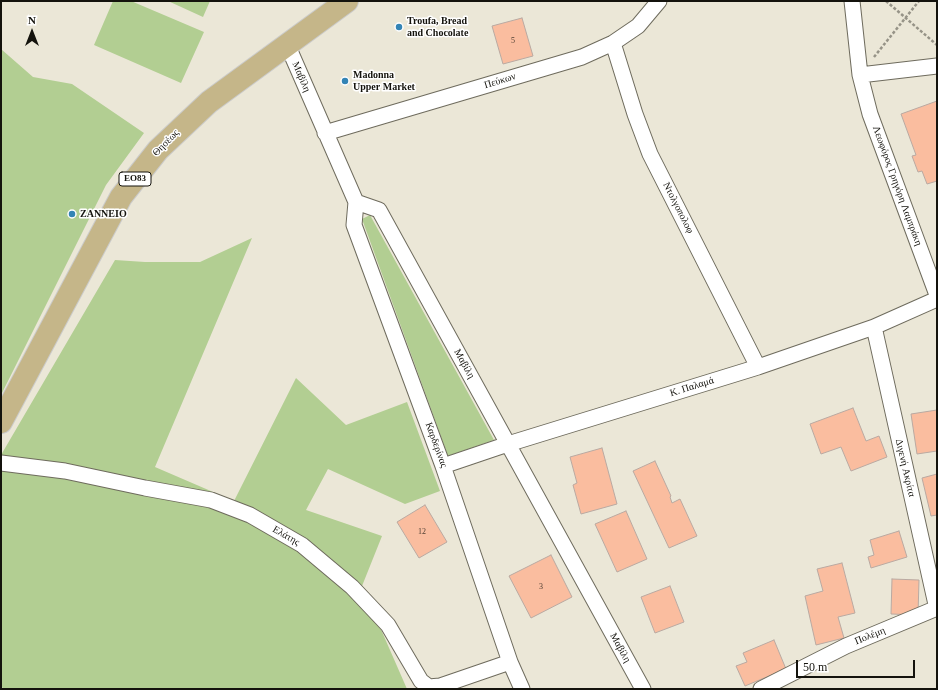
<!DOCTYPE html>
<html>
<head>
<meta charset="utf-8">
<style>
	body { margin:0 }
	#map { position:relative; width:938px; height:690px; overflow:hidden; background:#ebe7d7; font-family:Georgia,serif }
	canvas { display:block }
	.frame { position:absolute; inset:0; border:2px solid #14130d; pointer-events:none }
	.north { position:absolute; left:12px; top:12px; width:40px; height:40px; -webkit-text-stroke:3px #fff; paint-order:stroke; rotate:0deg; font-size:11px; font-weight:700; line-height:16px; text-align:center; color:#14130d }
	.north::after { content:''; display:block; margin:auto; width:14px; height:18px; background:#14130d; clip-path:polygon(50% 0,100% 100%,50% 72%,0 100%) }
	.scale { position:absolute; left:796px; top:660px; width:119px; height:18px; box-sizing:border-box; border:2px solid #14130d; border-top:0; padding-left:5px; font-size:12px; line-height:14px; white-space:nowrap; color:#14130d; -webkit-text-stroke:3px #fff; paint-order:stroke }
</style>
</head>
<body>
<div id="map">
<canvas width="938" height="690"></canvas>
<div class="frame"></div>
<div class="north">N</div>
<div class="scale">50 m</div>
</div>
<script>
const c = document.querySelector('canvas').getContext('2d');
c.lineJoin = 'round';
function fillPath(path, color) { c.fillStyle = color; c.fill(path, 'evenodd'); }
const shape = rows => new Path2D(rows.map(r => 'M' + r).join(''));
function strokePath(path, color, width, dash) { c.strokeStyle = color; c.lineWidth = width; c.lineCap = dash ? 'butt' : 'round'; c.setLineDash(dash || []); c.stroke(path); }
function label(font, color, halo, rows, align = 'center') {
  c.font = font + ' Georgia,serif'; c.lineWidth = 3; c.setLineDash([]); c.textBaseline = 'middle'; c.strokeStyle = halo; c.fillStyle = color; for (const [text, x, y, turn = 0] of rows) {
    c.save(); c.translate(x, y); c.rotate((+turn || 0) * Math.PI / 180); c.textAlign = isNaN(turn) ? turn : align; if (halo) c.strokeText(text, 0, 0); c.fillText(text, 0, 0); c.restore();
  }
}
fillPath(shape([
	[113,1,131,1,204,32,181,83,94,45],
	[168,1,210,1,203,17],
	[1,49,33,77,72,84,144,133,106,185,1,395],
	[370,215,494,440,448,456,362,219],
	[252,238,155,467,234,501,296,378,346,425,407,402,440,491,405,504,328,469,306,510,382,536,362,586,407,689,5,689,1,687,1,455,115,260,145,262,200,262]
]), '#b2ce92');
const building = shape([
	[522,18,533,56,503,64,492,26,522,18],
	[937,101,937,181,927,184,922,171,918,172,912,156,916,155,901,114,937,101],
	[853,408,866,441,879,436,887,457,851,471,841,447,821,454,810,424,853,408],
	[937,410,937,451,917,454,911,414,937,410],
	[602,448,617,504,581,514,573,485,577,483,570,457,602,448],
	[655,461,671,496,670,497,672,503,680,499,697,536,669,548,633,471,655,461],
	[937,474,937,515,931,516,922,478,937,474],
	[425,505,447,542,419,558,397,522,425,505],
	[626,511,647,559,617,572,595,524,626,511],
	[899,531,907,557,871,568,868,557,874,555,870,540,899,531],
	[551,555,572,597,531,618,509,576,551,555],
	[842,563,855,613,838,617,844,638,816,645,805,596,823,591,817,569,842,563],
	[892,579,919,580,918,615,891,614,892,579],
	[670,586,684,622,655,633,641,597,670,586],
	[774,640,786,669,745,686,736,666,747,662,743,653,774,640]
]);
fillPath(building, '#fabd9f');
strokePath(building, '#b9a9a1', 1);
const street = shape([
	[852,1,860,75,870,114,937,295],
	[613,43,635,114,650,154,758,367],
	[287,44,356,202,379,210,643,689],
	[860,75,937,66],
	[325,133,582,57,613,43,638,26,659,1],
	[356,202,354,225,443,466,510,662,522,689],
	[874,327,937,609],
	[1,463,65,471,145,488,211,500,250,515,302,545,352,587,388,625,421,681,429,687,440,686,510,662],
	[443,466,508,444,758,367,874,327,937,299],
	[761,689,846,646,937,608]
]);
const primary = shape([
	[1,422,121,197,158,150,209,102,347,1]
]);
strokePath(street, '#6e6b5d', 17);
strokePath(primary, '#cbcbca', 24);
strokePath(shape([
	[886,1,937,45],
	[874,57,919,1]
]), '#969387', 2.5, [3, 2]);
strokePath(street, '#fff', 15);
strokePath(primary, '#c5b689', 22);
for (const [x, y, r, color] of [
	[399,27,4,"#3384b5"],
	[345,81,4,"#3384b5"],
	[72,214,4,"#3384b5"]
]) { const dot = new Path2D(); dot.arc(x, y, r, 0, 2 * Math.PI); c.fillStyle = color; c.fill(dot); strokePath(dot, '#fff', 1.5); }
label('8px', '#4e3e32', null, [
	["5",513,41],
	["12",422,532],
	["3",541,587]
]);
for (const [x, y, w] of [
	[135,179,32]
]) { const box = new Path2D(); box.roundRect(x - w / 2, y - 7, w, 14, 3); c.fillStyle = '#fff'; c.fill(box); strokePath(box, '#14130d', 1); }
label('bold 9px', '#14130d', null, [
	["ΕΟ83",135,179]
]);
label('bold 10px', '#14130d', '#fff', [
	["Troufa, Bread",407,21],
	["and Chocolate",407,33],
	["Madonna",353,75],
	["Upper Market",353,87],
	["ΖΑΝΝΕΙΟ",80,214]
], 'left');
label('10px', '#14130d', '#fff', [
	["Μαβίλη",301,77,67],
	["Πεύκων",500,81,-17],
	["Θησέως",166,143,-46],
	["Λεωφόρος Γρηγόρη Λαμπράκη",897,186,70],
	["Ντολγοπολοφ",678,208,63],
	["Μαβίλη",464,364,61],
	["Κ. Παλαμά",692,387,-17],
	["Καρδερίνας",436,445,70],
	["Διγενή Ακρίτα",905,468,77],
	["Ελάτης",286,536,30],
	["Πολέμη",870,636,-22],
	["Μαβίλη",620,648,61]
]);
</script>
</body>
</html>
